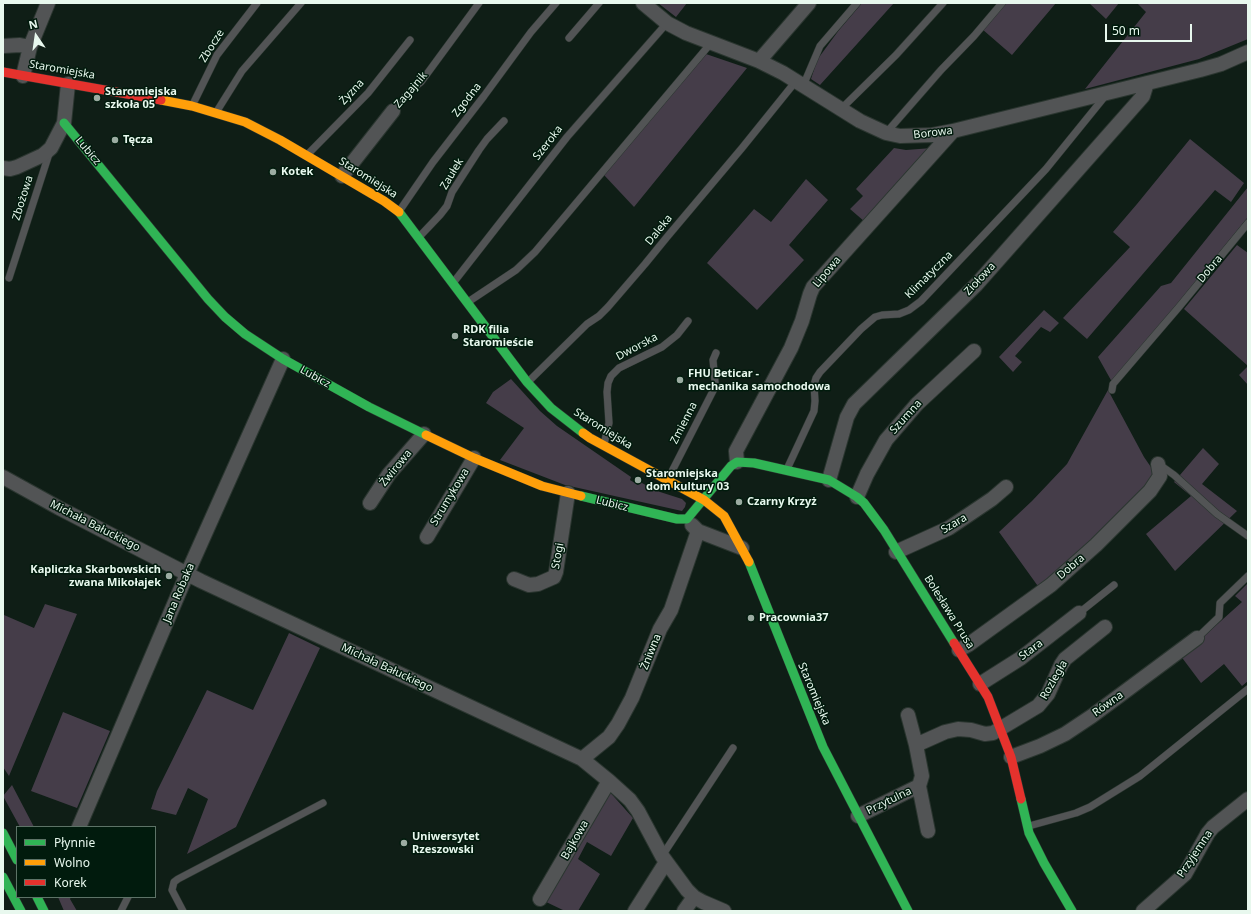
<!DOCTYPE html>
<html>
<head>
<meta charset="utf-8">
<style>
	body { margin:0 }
	#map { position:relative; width:1251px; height:914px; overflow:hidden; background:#0f1e16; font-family:"Noto Sans",sans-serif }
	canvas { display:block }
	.frame { position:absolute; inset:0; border:4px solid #e8f8ee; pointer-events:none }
	.legend { position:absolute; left:16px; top:826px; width:140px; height:72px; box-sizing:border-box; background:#011b0d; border:1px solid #5d7367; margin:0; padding:5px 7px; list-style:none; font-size:12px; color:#e8f8ee }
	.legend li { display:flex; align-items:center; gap:8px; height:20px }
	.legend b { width:20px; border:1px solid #5d7367 }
	.north { position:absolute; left:16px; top:16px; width:40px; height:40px; -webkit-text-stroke:3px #011b0d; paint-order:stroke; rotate:347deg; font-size:11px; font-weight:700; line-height:16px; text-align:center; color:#e8f8ee }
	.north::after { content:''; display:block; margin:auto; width:14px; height:18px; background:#e8f8ee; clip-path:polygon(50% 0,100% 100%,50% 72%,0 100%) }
	.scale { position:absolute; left:1105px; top:24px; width:87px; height:18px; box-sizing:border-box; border:2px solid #e8f8ee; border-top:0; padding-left:5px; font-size:12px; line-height:14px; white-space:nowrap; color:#e8f8ee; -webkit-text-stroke:3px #011b0d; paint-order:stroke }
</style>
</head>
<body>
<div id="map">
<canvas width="1251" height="914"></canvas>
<div class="frame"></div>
<ul class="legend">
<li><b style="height:5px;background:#30b455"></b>Płynnie</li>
<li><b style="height:5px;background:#ff9f0a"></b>Wolno</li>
<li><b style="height:5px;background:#e5322d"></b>Korek</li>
</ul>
<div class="north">N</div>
<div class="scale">50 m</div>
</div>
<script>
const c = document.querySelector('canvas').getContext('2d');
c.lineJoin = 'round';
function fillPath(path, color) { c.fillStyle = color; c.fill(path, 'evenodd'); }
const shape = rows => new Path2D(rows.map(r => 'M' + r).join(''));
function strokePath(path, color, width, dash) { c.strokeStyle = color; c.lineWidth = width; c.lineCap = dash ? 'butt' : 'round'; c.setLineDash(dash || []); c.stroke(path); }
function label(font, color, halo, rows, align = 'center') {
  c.font = font + ' "Noto Sans",sans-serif'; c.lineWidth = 3; c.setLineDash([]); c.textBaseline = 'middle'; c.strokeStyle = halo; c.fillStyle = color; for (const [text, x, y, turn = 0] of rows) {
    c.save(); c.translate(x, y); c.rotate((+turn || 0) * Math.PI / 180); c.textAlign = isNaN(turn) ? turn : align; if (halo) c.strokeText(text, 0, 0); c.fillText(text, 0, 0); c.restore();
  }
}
fillPath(shape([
	[658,3,687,3,676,17],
	[862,3,894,3,820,85,811,79,817,60,839,30],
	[1006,3,1056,3,1012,55,982,29],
	[1089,3,1119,3,1106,19],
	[1137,3,1248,3,1248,39,1199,59,1085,89,1146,12],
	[706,54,747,68,634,207,604,175],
	[1190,139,1244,183,1231,202,1215,190,1087,339,1063,318,1130,247,1113,232,1137,204],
	[894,148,906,150,932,148,865,222,850,209,863,196,856,189],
	[806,179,828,200,789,245,804,260,757,310,707,263,754,209,771,222],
	[1248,187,1248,217,1176,307,1112,382,1098,357,1161,286,1171,283],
	[1237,245,1248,253,1248,385,1239,375,1248,366,1184,309],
	[1044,310,1059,323,1050,332,1041,327,1015,356,1022,362,1013,372,999,357],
	[511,379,540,411,557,426,631,477,630,480,638,485,640,482,657,491,682,499,686,503,685,507,682,511,565,485,500,460,524,428,486,403,493,392],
	[1108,390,1144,457,1155,473,1148,488,1040,589,999,532,1032,501,1067,464],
	[1203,448,1219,464,1202,484,1237,511,1175,571,1146,534,1191,496,1174,482],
	[1248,583,1248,681,1242,686,1224,664,1201,683,1180,655,1203,637,1242,602,1235,596],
	[45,604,77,614,9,776,3,767,3,616,4,615,34,628],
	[289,633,320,648,236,827,187,854,208,799,188,788,176,815,151,809,157,791,207,690,253,710],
	[63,712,110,731,77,808,31,791],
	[12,785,34,827,20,827,3,796],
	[608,790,633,818,611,856,587,842,578,859,600,874,578,911,565,911,544,901],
	[58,897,71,897,70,899,77,911,64,911]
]), '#453d49');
const lane = shape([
	[569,38,599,3],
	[803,86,820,46,857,3],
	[193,104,217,55,257,3],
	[840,110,896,55,943,3],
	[217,111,242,71,301,3],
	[393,111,411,90,421,82,479,3],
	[886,133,941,70,974,36,1002,3],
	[308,154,368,93,410,40],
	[400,210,433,162,484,96,531,32,556,3],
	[420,236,440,215,447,206,452,192,479,150,487,139,504,121],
	[9,278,49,154],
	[453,283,567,137,667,23],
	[468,302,516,270,535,252,711,43],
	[528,382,587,324,599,316,608,307,645,264,667,237,742,148,796,81],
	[1112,390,1113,384,1179,307,1248,223],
	[604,444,609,423,607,392,608,383,611,376,619,368,662,347,677,335,688,321],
	[1160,465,1174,475,1217,514,1248,536],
	[787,469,814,411,815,401,814,385,816,378,820,372,861,329,875,317,882,315,899,314,909,310,921,301,1046,169,1106,95],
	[668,479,714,389,715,382,713,360,716,353],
	[1079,613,1114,585],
	[1197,638,1219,617,1220,603,1248,576],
	[1029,826,1076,813,1090,807,1140,776,1248,689],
	[662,856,733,748],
	[121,911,128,897],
	[183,911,172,890,174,882,178,879,323,803]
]);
const street = shape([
	[643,3,667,23,686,33,759,61,783,73,860,121,886,133,900,136,932,135,953,131,1200,70,1221,64,1248,52],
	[3,46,20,45,30,47],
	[759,61,809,3],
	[23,76,30,47,48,3],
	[3,168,10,169,17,167,43,155,51,148,64,123,68,84],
	[342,176,393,111],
	[737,462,736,451,791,348,802,321,810,294,813,287,953,131],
	[3,477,59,508,201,581,582,759,609,781,630,800,638,811,662,856,687,890,694,897,703,902,724,911],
	[829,480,847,417,854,404,976,285,1143,96,1147,83],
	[857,497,867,474,886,440,917,404,974,351],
	[370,503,389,474,424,434],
	[692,525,698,531,742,548],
	[427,537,474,458],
	[896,552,949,528,992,499,1006,487],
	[514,579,529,585,538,584,554,577,556,572,568,493],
	[959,650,968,645,1051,585,1096,545,1150,491,1160,476,1158,464],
	[980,684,1021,658,1079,613],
	[908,715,916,745,922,776,919,786,928,831],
	[916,745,945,732,958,729,971,730,985,734,993,733,1038,706,1048,694,1061,665,1065,659,1105,627],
	[1011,757,1040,746,1065,734,1092,716,1197,638],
	[582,759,609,737,618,724,632,698,660,629,671,610,698,531],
	[858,816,919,786],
	[79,827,187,574,283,359],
	[540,899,609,781],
	[635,911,666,862],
	[684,911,694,897],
	[1143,911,1185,874,1208,833,1213,827,1248,799]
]);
const fast = shape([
	[64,123,208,299,225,317,245,334,283,359,369,407,426,435],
	[399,212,527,382,551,408,583,433],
	[581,496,677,519,687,519,731,466,737,462,754,463,829,480,857,497,864,503,884,530,954,643],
	[749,562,823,747,908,911],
	[1021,799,1029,833,1044,863,1072,911],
	[3,833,17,860],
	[3,877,21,911],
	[37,897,44,911]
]);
const slow = shape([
	[161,100,192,106,245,122,280,140,384,201,399,212],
	[583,433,590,438,704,500,724,516,749,562],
	[426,435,474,458,542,486,581,496]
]);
const jam = shape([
	[3,72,161,100],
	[954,643,988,697,1011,757,1021,799]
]);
strokePath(lane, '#2b3630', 8);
strokePath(street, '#2b3630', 16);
strokePath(fast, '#2b3630', 10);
strokePath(slow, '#2b3630', 10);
strokePath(jam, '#2b3630', 10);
strokePath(lane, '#525455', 7);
strokePath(street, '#525455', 14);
strokePath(fast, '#30b455', 9);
strokePath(slow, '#ff9f0a', 9);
strokePath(jam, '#e5322d', 9);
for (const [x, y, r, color] of [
	[97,98,4,"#9caca2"],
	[115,140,4,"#9caca2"],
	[273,172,4,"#9caca2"],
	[455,336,4,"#9caca2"],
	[680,380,4,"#9caca2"],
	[638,480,4,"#9caca2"],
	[739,502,4,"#9caca2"],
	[169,576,4,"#9caca2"],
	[751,618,4,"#9caca2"],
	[404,843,4,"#9caca2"]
]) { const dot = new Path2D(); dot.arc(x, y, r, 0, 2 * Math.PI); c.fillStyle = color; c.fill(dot); strokePath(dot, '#011b0d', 1.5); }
label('11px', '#e8f8ee', '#011b0d', [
	["Zbocze",212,46,-58],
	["Staromiejska",62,70,10],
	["Zagajnik",411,90,-49],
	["Żyzna",352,92,-47],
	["Zgodna",467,100,-52],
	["Borowa",933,133,-7],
	["Szeroka",548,143,-52],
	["Lubicz",88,151,50],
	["Zaułek",452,174,-59],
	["Staromiejska",368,178,32],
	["Zbożowa",23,198,-73],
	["Daleka",659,230,-51],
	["Dobra",1210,269,-50],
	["Lipowa",827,272,-50],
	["Klimatyczna",929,275,-45],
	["Ziołowa",980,279,-47],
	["Dworska",637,347,-28],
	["Lubicz",315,377,29],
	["Szumna",906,417,-48],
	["Zmienna",684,423,-63],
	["Staromiejska",603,429,32],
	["Żwirowa",396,468,-51],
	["Strumykowa",450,497,-59],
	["Lubicz",612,504,14],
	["Szara",954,524,-31],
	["Michała Bałuckiego",95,526,27],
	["Stogi",558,556,-80],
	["Dobra",1071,567,-41],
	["Jana Robaka",179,593,-67],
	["Bolesława Prusa",949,612,58],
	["Stara",1031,650,-37],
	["Żniwna",651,652,-68],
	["Michała Bałuckiego",387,668,25],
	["Rozległa",1054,680,-60],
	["Staromiejska",814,694,67],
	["Równa",1108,704,-36],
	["Przytulna",889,801,-26],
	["Bajkowa",575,840,-60],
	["Przyjemna",1195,854,-56]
]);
label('bold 11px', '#e8f8ee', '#011b0d', [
	["Staromiejska",105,92],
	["szkoła 05",105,105],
	["Tęcza",123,140],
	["Kotek",281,172],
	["RDK filia",463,330],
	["Staromieście",463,343],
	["FHU Beticar -",688,374],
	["mechanika samochodowa",688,387],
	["Staromiejska",646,474],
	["dom kultury 03",646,487],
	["Czarny Krzyż",747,502],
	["Kapliczka Skarbowskich",161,570,"right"],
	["zwana Mikołajek",161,583,"right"],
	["Pracownia37",759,618],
	["Uniwersytet",412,837],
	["Rzeszowski",412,850]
], 'left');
</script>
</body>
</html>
